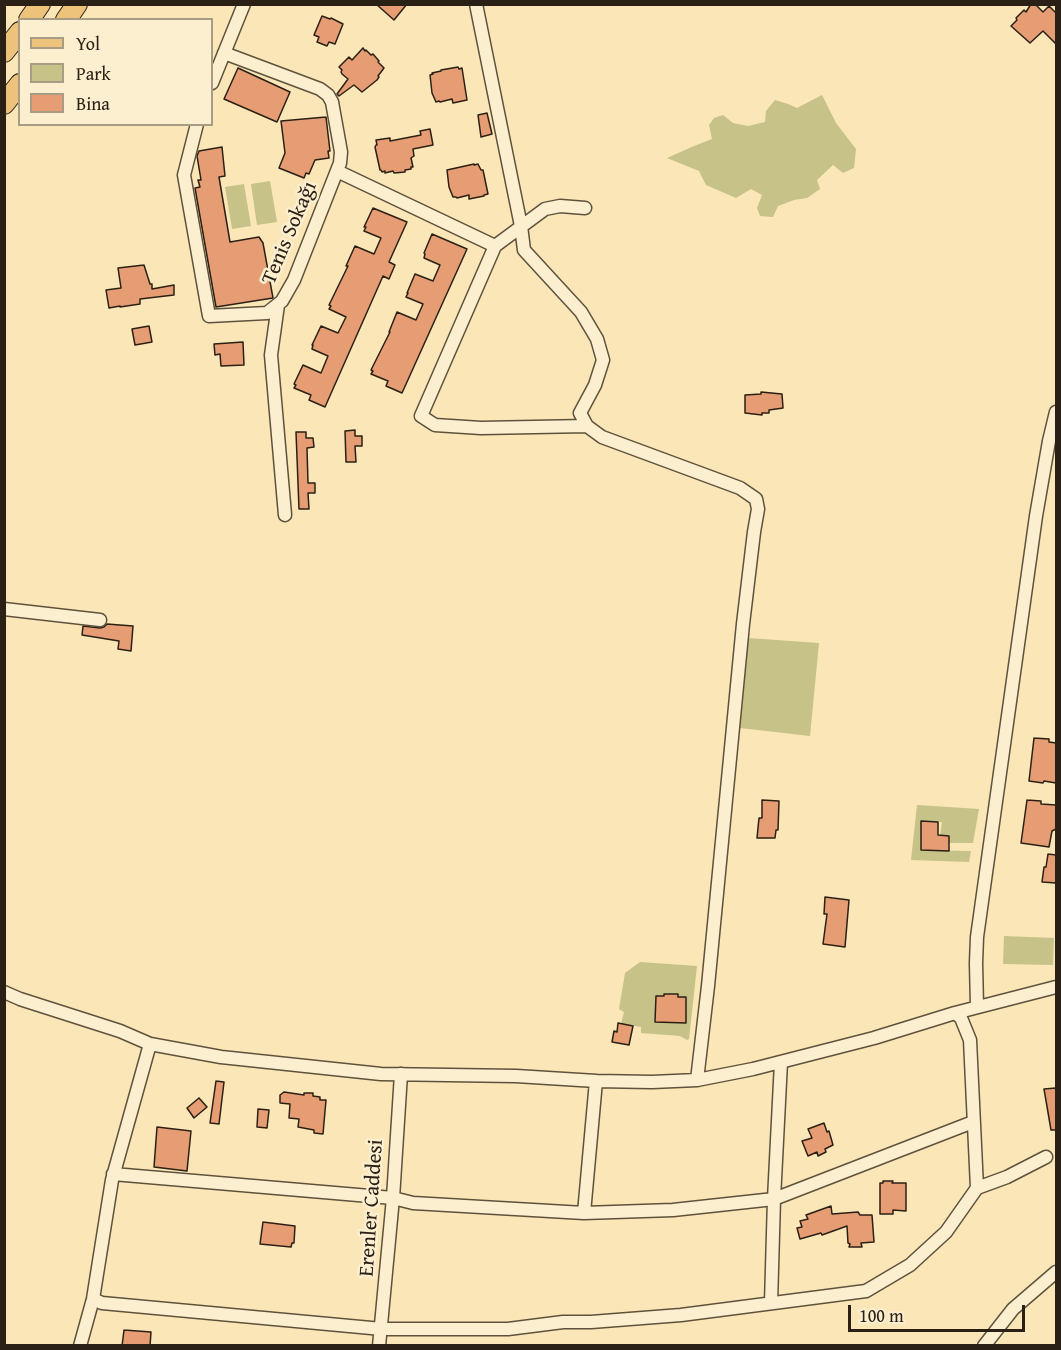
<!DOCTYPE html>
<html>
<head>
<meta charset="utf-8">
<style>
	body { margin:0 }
	#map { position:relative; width:1061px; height:1350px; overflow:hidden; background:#fae6b6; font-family:"Gentium Book Plus",serif }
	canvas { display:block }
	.frame { position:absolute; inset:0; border:6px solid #2b2015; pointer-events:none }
	.legend { position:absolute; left:18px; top:18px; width:195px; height:108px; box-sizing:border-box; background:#fcefd0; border:2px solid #a89c85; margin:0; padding:8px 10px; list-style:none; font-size:18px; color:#2b2015 }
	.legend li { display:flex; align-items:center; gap:12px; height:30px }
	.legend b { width:30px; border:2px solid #a89c85 }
	.scale { position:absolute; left:848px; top:1305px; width:177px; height:27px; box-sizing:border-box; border:3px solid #2b2015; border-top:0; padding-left:8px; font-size:18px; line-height:21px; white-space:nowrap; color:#2b2015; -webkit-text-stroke:4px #fcefd0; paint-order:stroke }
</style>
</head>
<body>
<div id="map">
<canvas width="1061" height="1350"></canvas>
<div class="frame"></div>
<ul class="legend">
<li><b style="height:8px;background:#edc37b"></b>Yol</li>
<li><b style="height:16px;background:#c6c288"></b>Park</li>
<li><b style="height:16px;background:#e69d73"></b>Bina</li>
</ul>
<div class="scale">100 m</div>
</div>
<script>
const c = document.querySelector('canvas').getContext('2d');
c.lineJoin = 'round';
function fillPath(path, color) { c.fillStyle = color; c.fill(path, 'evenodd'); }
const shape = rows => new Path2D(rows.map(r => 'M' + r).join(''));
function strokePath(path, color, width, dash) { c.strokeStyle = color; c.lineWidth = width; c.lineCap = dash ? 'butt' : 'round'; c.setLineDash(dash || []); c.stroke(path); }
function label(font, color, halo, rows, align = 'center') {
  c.font = font + ' "Gentium Book Plus",serif'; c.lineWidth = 5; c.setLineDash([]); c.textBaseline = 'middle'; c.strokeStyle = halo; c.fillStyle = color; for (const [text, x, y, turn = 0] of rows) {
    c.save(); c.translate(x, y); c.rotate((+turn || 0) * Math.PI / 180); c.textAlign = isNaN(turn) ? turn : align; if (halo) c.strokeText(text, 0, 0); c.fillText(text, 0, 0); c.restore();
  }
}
fillPath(shape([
	[822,95,836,123,856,149,854,168,843,173,833,165,817,180,820,189,807,198,794,200,778,206,773,217,760,216,757,208,762,195,751,189,736,198,706,185,699,171,667,158,694,146,712,139,709,125,714,118,723,115,733,123,748,126,765,122,766,111,775,100,788,104,797,108],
	[270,181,277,222,257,225,251,184],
	[244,184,251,226,232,229,225,187],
	[748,638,819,643,810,736,740,728],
	[917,805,979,809,973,843,949,843,949,836,940,836,942,822,922,822,921,850,971,851,969,862,911,860],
	[1004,936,1054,938,1053,965,1003,964],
	[640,962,697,966,689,1039,687,1040,680,1036,641,1033,641,1027,621,1024,624,1012,619,1009,625,973]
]), '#c6c288');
const building = shape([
	[376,4,407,4,394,20,376,4],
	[1031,4,1035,4,1043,12,1049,6,1056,13,1056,44,1043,31,1030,43,1011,26,1017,20,1016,18,1024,10,1026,12,1031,4],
	[322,16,330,19,331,18,343,24,335,44,329,42,327,46,317,42,319,37,314,35,322,16],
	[363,48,365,51,366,50,371,55,373,54,379,61,378,62,384,68,378,76,379,77,377,80,362,92,354,85,339,96,337,94,348,79,342,74,341,72,342,70,339,67,349,57,352,60,363,48],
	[458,67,459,69,462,68,467,100,453,103,452,99,440,102,439,101,436,102,432,93,430,75,433,74,432,73,441,71,441,70,458,67],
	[238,68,290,92,277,122,224,99,238,68],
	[487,113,492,134,481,137,478,115,487,113],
	[326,117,330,151,328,151,329,158,315,160,309,174,306,173,304,178,279,168,285,153,281,121,326,117],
	[430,129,433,145,413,149,414,156,411,158,413,167,411,167,411,169,405,170,405,172,394,173,393,171,385,173,385,171,382,172,381,170,380,170,375,147,376,145,377,145,376,140,390,138,390,141,421,135,420,131,430,129],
	[222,147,225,176,219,177,230,242,259,237,263,243,273,298,216,307,195,188,200,187,198,180,201,180,197,156,199,151,222,147],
	[474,164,474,165,478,164,481,170,483,170,488,194,484,195,484,196,469,199,469,195,457,198,456,197,453,197,449,187,447,170,474,164],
	[373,208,407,222,389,262,395,265,389,279,383,276,325,407,309,400,311,395,294,388,296,385,294,384,303,365,321,373,328,356,312,349,313,345,312,345,321,326,338,333,346,317,329,309,331,306,329,305,348,266,346,266,355,246,374,254,381,238,364,231,366,227,364,227,373,208],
	[432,234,467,249,402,393,386,386,388,381,371,374,373,371,371,370,390,332,389,332,397,312,416,320,423,304,406,297,408,293,407,293,415,274,433,281,440,265,424,258,425,254,424,253,432,234],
	[144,265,150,284,152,284,152,289,174,285,174,295,140,299,140,304,120,307,120,306,109,308,106,290,121,288,118,268,144,265],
	[149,326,152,342,135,345,132,329,149,326],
	[243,342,244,365,221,366,220,354,215,355,214,344,243,342],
	[761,392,782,394,783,408,769,410,769,413,762,413,762,415,745,413,745,395,761,394,761,392],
	[355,430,355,436,362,436,362,446,355,446,356,462,346,462,345,431,355,430],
	[296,432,306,432,306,438,313,438,314,447,307,448,308,483,315,483,315,493,308,493,309,509,299,509,296,432],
	[107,624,133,626,131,651,118,649,119,641,82,635,83,626,100,628,104,627,107,624],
	[1034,738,1049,739,1049,742,1056,743,1056,783,1044,781,1043,783,1029,781,1034,738],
	[762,800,779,801,778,830,776,830,775,838,757,838,759,818,762,818,762,800],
	[1027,800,1041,801,1041,804,1056,805,1056,829,1052,831,1049,847,1021,843,1027,800],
	[921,821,938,822,938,835,949,836,949,851,921,850,921,821],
	[1048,854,1056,855,1056,883,1042,882,1044,867,1046,867,1048,854],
	[825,897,849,900,845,947,823,944,827,914,824,914,825,897],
	[664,994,678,994,678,997,686,997,686,1023,655,1022,656,996,664,996,664,994],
	[618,1023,633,1026,629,1045,612,1042,614,1031,617,1032,618,1023],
	[216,1081,224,1082,219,1124,210,1123,216,1081],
	[1056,1088,1056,1130,1051,1130,1044,1089,1056,1088],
	[284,1092,304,1095,304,1093,313,1093,313,1096,320,1097,320,1100,326,1100,323,1134,314,1133,314,1130,298,1127,299,1119,289,1118,290,1104,280,1103,280,1095,284,1092],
	[199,1098,207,1107,194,1118,187,1108,199,1098],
	[258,1109,269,1110,267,1128,257,1127,258,1109],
	[824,1123,827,1132,829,1131,833,1145,825,1149,826,1152,818,1156,817,1152,808,1156,802,1141,812,1138,808,1129,824,1123],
	[157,1127,191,1131,187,1171,154,1167,157,1127],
	[883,1181,893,1181,892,1183,906,1183,906,1211,893,1210,893,1214,880,1214,880,1183,883,1183,883,1181],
	[831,1206,832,1214,858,1212,860,1215,872,1215,874,1242,861,1243,862,1247,849,1247,850,1244,848,1243,847,1226,822,1235,821,1233,800,1239,797,1228,802,1227,800,1221,808,1219,806,1215,831,1206],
	[263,1222,295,1226,294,1243,292,1243,291,1247,260,1244,263,1222],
	[124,1330,151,1332,150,1346,122,1346,124,1330]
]);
fillPath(building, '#e69d73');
strokePath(building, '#2b2015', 1.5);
const street = shape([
	[476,4,521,226,524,250,581,312,597,339,603,360,595,385,580,413,587,426],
	[212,83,244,4],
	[197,124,184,175,209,316,267,313,282,301,294,280,340,163,341,152,332,102,328,95,320,89,224,53],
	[337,171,495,246],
	[585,208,560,206,545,209,495,246,421,416,435,425,481,428,587,426,602,437,740,488,756,499,758,509,754,532,743,624,708,986,697,1080],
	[278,305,271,355,285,515],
	[4,609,100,620],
	[4,992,20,999,120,1031,150,1044,221,1057,381,1074,516,1076,596,1081,652,1082,697,1080,753,1069,874,1038,955,1013,1056,987],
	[977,1007,976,963,977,937,1036,516,1049,441,1056,412],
	[955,1013,961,1018,970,1040,977,1188],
	[113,1174,393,1198,413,1203,584,1213,673,1210,774,1199,973,1122],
	[584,1213,596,1081],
	[93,1299,102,1303,382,1329,508,1329,563,1322,591,1322,681,1315,866,1291,910,1265,946,1232,977,1188,1007,1177,1046,1157],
	[771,1303,774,1199,781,1062],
	[80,1346,93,1299,112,1180,150,1044],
	[379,1346,393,1198,401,1074],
	[984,1346,1013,1309,1056,1272]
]);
const primary = shape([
	[29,20,40,4],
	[66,20,77,4],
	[4,52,20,32],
	[4,104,20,84]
]);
strokePath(street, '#5f523d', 15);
strokePath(primary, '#2b2015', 22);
strokePath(street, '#fcefd0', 12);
strokePath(primary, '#edc37b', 20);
label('21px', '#2b2015', '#fcefd0', [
	["Tenis Sokağı",290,233,-67],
	["Erenler Caddesi",372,1208,-86]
]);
</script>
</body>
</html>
